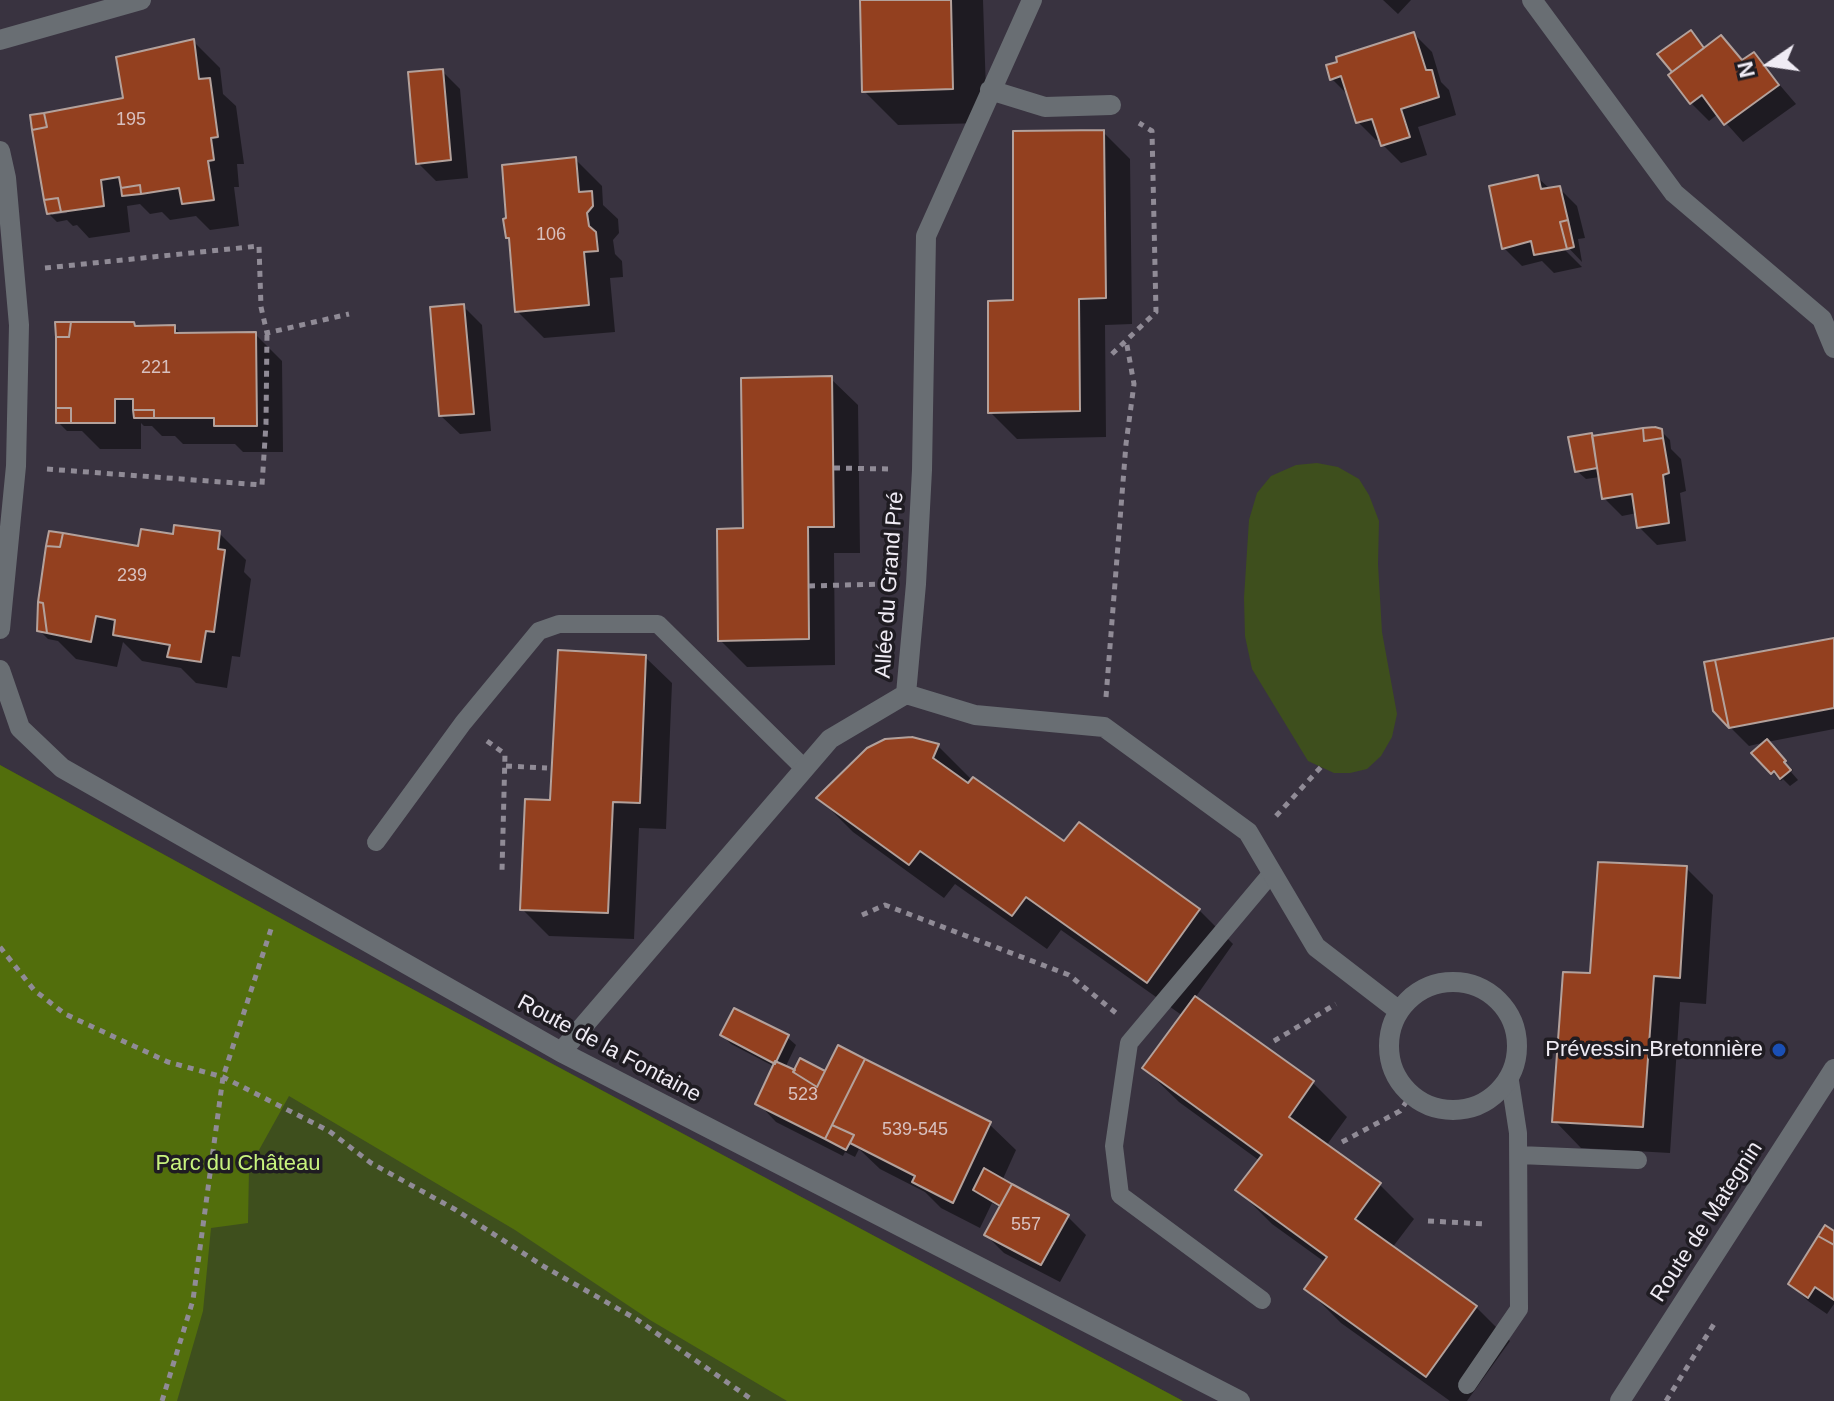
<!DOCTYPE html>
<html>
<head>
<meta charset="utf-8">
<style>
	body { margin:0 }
	#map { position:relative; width:1834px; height:1401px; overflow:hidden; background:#393340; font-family:Arial,sans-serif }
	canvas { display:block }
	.north { position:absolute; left:1730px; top:24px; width:80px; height:80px; -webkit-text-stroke:6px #1f1c22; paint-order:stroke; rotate:257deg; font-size:22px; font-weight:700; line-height:32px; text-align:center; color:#efebf4 }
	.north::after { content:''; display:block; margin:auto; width:28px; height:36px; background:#efebf4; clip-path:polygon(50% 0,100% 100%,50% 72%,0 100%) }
</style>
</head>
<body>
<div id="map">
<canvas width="1834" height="1401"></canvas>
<div class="north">N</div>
</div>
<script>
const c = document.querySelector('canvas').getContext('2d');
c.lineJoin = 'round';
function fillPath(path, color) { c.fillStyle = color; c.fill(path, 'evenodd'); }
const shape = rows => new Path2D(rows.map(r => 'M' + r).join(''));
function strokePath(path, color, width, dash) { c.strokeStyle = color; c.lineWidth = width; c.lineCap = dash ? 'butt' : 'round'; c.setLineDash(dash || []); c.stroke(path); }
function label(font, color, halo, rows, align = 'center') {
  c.font = font + ' Arial,sans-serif'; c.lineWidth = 7; c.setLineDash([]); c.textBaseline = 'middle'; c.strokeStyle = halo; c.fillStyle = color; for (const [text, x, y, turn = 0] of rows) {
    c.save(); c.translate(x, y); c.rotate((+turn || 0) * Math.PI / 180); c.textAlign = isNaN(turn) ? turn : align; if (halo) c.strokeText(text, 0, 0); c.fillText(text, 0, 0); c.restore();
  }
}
fillPath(shape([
	[1317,463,1338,467,1359,479,1369,495,1379,521,1378,564,1382,632,1397,714,1392,737,1381,756,1367,769,1350,773,1334,773,1308,761,1252,669,1245,636,1244,598,1249,520,1257,493,1271,476,1296,465],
	[0,765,302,930,1183,1401,0,1401]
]), '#3e4f1d');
fillPath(shape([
	[0,765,302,930,1183,1401,787,1401,650,1320,515,1230,289,1096,249,1168,248,1223,211,1228,203,1311,177,1401,0,1401]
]), '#526e0c');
fillPath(shape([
	[862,0,983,0,987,123,898,125,864,91],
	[1383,0,1411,0,1398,14],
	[1691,32,1709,57,1721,37,1744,61,1754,55,1796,104,1743,142,1718,114,1709,121,1691,103],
	[1414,34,1432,52,1441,82,1449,90,1456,115,1418,127,1427,155,1401,163,1383,145,1381,139,1376,140,1358,122,1350,97,1332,79,1329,67],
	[193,41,220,68,223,94,236,106,244,164,237,164,239,187,234,187,239,226,210,230,196,216,170,220,162,212,150,214,140,204,127,206,130,232,89,238,77,225,73,226,67,220,57,222,48,213,126,99],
	[66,209,67,213,52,215,52,211],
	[442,71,460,89,468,178,436,181,418,163],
	[1103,132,1130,159,1132,324,1105,325,1106,437,1017,439,990,412,1016,302],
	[575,159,602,186,603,205,618,219,619,233,613,240,615,254,622,261,623,277,610,278,615,332,544,338,517,311,511,241,508,237],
	[1537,177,1550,189,1559,188,1577,206,1585,238,1578,239,1582,262,1561,240,1558,243,1582,267,1554,273,1542,261,1522,266,1504,248],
	[463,306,482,325,491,431,460,434,441,416],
	[133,324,138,328,174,327,182,335,255,334,282,361,283,452,243,452,235,444,183,444,175,436,162,436,152,426,144,426,141,423,141,449,100,449,82,431,67,431,58,422],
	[831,379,858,405,860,553,834,553,835,665,747,667,720,640,745,530],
	[1661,431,1670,440,1671,449,1681,459,1686,491,1680,493,1686,541,1657,545,1639,527,1637,513,1622,516,1604,498,1600,477,1586,479,1577,471,1594,438],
	[219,533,246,560,244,572,251,579,240,657,232,656,227,688,196,683,181,668,142,661,123,642,117,667,76,659,58,641,48,639,39,630,140,548,174,537],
	[1834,640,1834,729,1767,742,1793,770,1791,772,1798,780,1790,786,1783,779,1781,781,1754,753,1766,742,1749,746,1730,727],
	[645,657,672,683,666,829,639,828,634,939,549,936,522,909,552,802],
	[938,746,973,781,1064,844,1199,910,1233,944,1195,998,1313,1083,1347,1117,1326,1146,1380,1185,1414,1219,1392,1248,1476,1307,1510,1341,1467,1401,1450,1401,1341,1323,1307,1289,1326,1263,1272,1224,1238,1190,1260,1161,1179,1102,1144,1068,1183,1016,1061,930,1047,949,955,884,944,898,853,832,819,798],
	[1686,868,1713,895,1706,1004,1680,1002,1670,1153,1581,1148,1555,1121,1592,976],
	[722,1035,787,1037,796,1045,785,1068,795,1073,826,1073,989,1124,1016,1150,1002,1181,1068,1217,1086,1235,1060,1282,1004,1253,986,1235,1001,1208,992,1203,980,1228,941,1208,925,1192,880,1169,859,1149,855,1157,845,1152,843,1156,776,1122,758,1103,775,1067,731,1044],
	[1834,1234,1834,1304,1827,1314,1808,1301,1790,1283]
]), '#0007');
const building = shape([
	[860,0,951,0,953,89,862,92,860,0],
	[1691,30,1704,48,1672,72,1657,54,1691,30],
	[1414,32,1426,70,1432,70,1439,97,1401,109,1410,137,1381,146,1372,119,1356,123,1341,76,1330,80,1326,65,1337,62,1336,57,1414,32],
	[1721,35,1742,60,1754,52,1779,85,1724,125,1702,95,1690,104,1668,75,1721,35],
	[194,39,199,79,210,78,218,137,211,138,214,160,208,161,214,200,182,204,179,188,141,194,140,185,121,188,119,177,101,180,104,206,61,212,58,198,44,200,32,130,47,127,44,113,123,98,116,57,194,39],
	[443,69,451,160,416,164,408,72,443,69],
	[44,113,47,127,32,130,30,115,44,113],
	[1104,130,1106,298,1079,299,1080,411,988,413,988,301,1013,300,1013,131,1104,130],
	[576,157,579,192,592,191,593,206,587,213,589,226,596,232,598,251,584,252,589,305,515,312,509,238,506,238,503,219,506,218,502,165,576,157],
	[1538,175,1541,189,1560,186,1568,220,1560,222,1567,249,1534,255,1531,241,1502,249,1489,186,1538,175],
	[140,185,141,194,122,196,121,188,140,185],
	[58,198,61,212,47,214,44,200,58,198],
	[1568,220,1574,247,1567,249,1560,222,1568,220],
	[464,304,474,414,439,416,430,307,464,304],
	[55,322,71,322,69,337,56,337,55,322],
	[71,322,134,322,135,326,175,325,175,333,256,332,257,426,214,426,214,418,154,418,154,410,133,410,133,399,115,399,115,423,71,423,71,408,56,408,56,337,69,337,71,322],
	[832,376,834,527,808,527,809,639,718,641,717,529,743,528,741,378,832,376],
	[56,408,71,408,71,423,56,423,56,408],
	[133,410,154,410,154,418,134,418,133,410],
	[1655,427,1662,429,1663,438,1644,441,1643,428,1655,427],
	[1643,428,1644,441,1663,438,1669,473,1663,475,1669,523,1637,528,1632,494,1602,499,1592,436,1643,428],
	[1592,433,1597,468,1575,472,1568,437,1592,433],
	[174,525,220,531,218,549,225,550,214,632,206,631,201,662,167,657,170,645,113,635,115,620,96,616,91,642,47,633,43,603,38,602,46,546,60,547,63,533,138,546,141,529,173,534,174,525],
	[49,531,63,533,60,547,46,546,49,531],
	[38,602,43,603,47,633,37,631,38,602],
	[1834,638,1834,708,1729,728,1715,660,1834,638],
	[558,650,646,655,640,803,613,802,608,913,520,910,525,799,550,800,558,650],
	[1715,660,1729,728,1713,711,1704,662,1715,660],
	[912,737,939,744,933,758,968,783,973,777,1064,841,1079,822,1200,909,1147,983,1026,897,1012,916,920,851,909,865,816,798,867,748,885,739,912,737],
	[1767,739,1786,761,1784,762,1791,770,1780,779,1774,771,1771,774,1751,753,1767,739],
	[1598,862,1687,866,1680,978,1654,976,1643,1127,1552,1122,1563,972,1590,973,1598,862],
	[1195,996,1314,1081,1289,1117,1381,1183,1355,1219,1477,1306,1426,1377,1304,1289,1327,1257,1235,1190,1262,1155,1142,1068,1195,996],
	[734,1008,789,1035,775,1064,720,1035,734,1008],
	[838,1045,865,1059,825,1139,755,1104,775,1061,795,1070,793,1072,817,1087,838,1045],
	[800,1058,825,1071,817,1087,793,1072,800,1058],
	[865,1059,991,1122,953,1203,912,1182,915,1176,850,1143,854,1135,832,1125,865,1059],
	[832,1125,854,1135,846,1150,825,1139,832,1125],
	[984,1168,1012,1184,1000,1206,973,1190,984,1168],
	[1012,1184,1069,1215,1041,1265,984,1235,1012,1184],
	[1825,1225,1834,1231,1834,1245,1818,1236,1825,1225],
	[1818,1236,1834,1245,1834,1300,1815,1287,1808,1298,1788,1284,1818,1236]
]);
fillPath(building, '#93401f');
strokePath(building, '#b3a19b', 2);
strokePath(shape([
	[45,268,259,246,261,307,267,333,349,314],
	[1112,354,1156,312,1152,131,1139,123],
	[834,468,889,469],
	[47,469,262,485,266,424,267,333],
	[809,586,883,584],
	[1106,697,1126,444,1134,384,1126,340],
	[487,741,505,754,502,871],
	[506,766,547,768],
	[1276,816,1321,767],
	[862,915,885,905,1069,975,1116,1013],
	[0,947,34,990,65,1014,168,1062,223,1077,329,1131,371,1163,456,1210,543,1266,636,1319,754,1401],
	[1274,1041,1336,1004],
	[1342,1142,1400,1111,1411,1095],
	[1428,1221,1486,1224],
	[162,1401,193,1300,223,1077,272,926],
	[1666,1401,1714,1324]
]), '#908b96', 5, [6, 6]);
strokePath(shape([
	[376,842,463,723,539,631,559,624,658,624,805,769],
	[1519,1155,1638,1160],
	[1262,1300,1120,1195,1114,1146,1129,1043,1271,874],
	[1467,1385,1519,1309,1518,1133,1510,1081]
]), '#696e73', 18);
strokePath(shape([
	[1532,0,1674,193,1822,319,1834,348],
	[0,40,141,0],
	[990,90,1045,107,1111,105],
	[0,151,6,178,19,325,16,466,0,629],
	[0,670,20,728,62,768,561,1052,1240,1401],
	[906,694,975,715,1104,727,1248,832,1316,947,1399,1011],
	'1389 1046a64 64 0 1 1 128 0a64 64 0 1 1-128 0Z',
	[561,1052,830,739,906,694,916,584,922,470,926,236,1032,0],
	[1620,1401,1834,1069]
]), '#696e73', 20);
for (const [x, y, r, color] of [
	[1779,1050,8,"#1a4fb4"]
]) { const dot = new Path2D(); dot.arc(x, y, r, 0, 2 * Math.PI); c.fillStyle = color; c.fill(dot); strokePath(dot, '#1f1c22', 3); }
label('18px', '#d8c0bf', null, [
	["195",131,120],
	["106",551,235],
	["221",156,368],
	["239",132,576],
	["523",803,1095],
	["539-545",915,1130],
	["557",1026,1225]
]);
label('22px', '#efebf4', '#1f1c22', [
	["Allée du Grand Pré",890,585,-86],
	["Route de la Fontaine",609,1049,28],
	["Route de Mategnin",1707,1222,-57]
]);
label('22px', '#efebf4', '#1f1c22', [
	["Prévessin-Bretonnière",1763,1050]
], 'right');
label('22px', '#c8f37e', '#1f1c22', [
	["Parc du Château",238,1164]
]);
</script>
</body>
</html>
